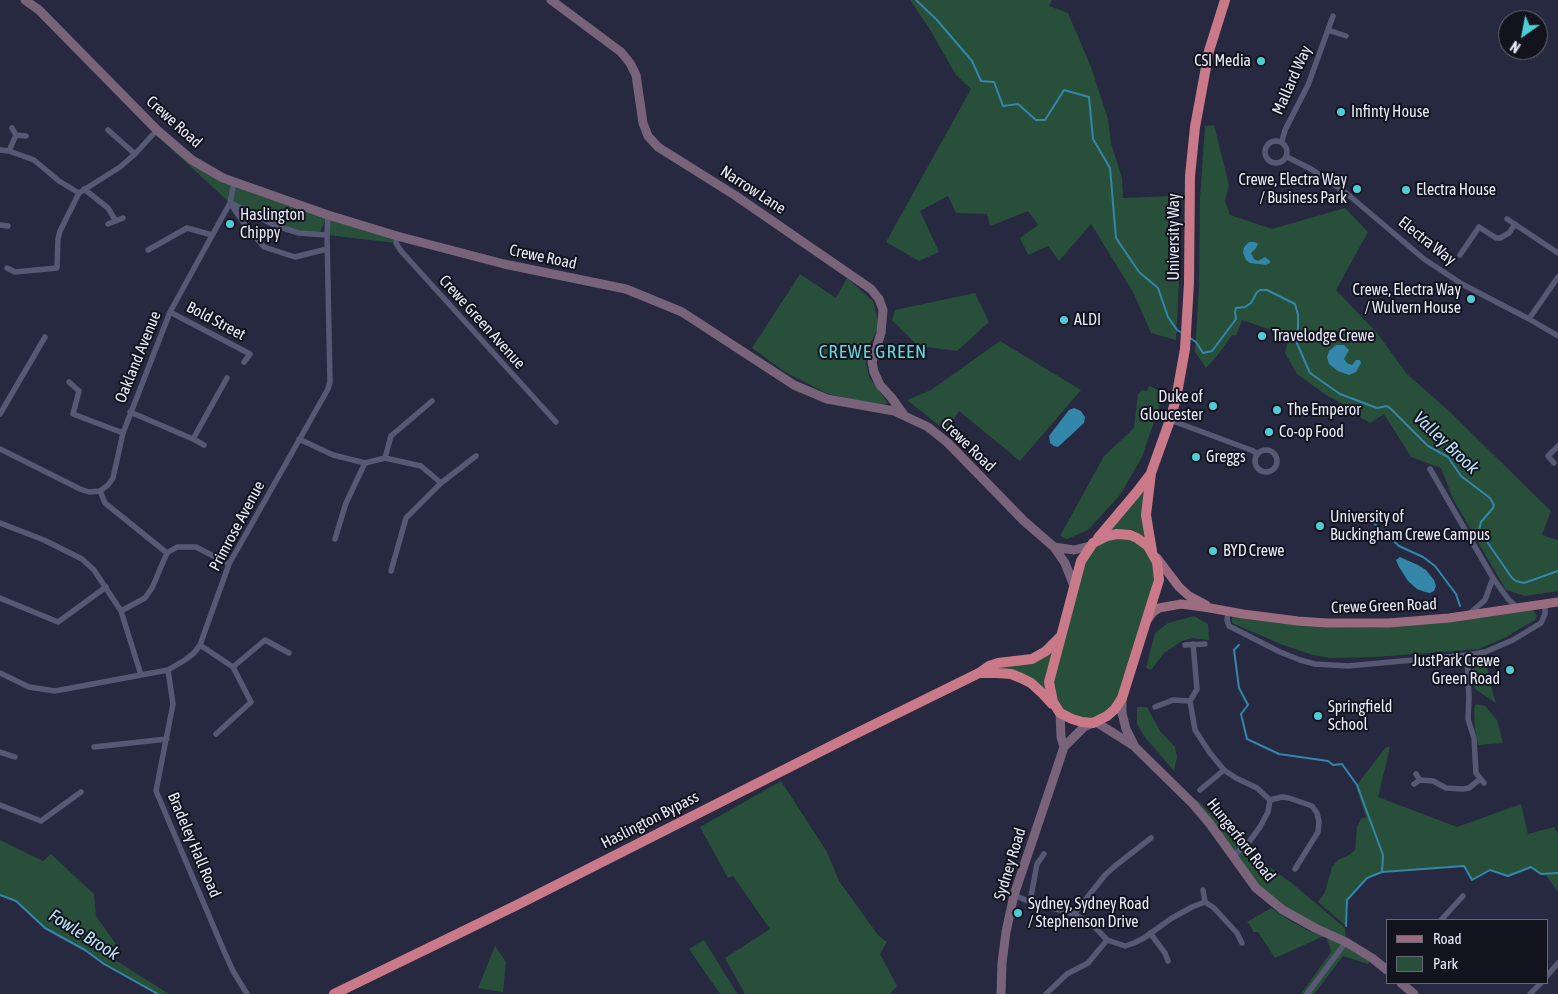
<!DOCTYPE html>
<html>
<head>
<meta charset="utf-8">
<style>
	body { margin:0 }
	#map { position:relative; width:1558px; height:994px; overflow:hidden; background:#272940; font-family:"Asap Condensed",sans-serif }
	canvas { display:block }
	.legend { position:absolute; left:1386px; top:919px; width:162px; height:65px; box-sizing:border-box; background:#12131d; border:1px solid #686975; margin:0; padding:6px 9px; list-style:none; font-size:15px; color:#e8eafa }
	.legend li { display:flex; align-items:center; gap:10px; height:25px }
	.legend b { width:25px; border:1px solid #686975 }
	.north { position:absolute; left:1498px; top:10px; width:50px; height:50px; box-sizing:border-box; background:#12131d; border:1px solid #686975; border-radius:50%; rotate:213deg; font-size:14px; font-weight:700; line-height:20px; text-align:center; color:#e8eafa }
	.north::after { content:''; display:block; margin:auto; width:18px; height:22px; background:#51ccd4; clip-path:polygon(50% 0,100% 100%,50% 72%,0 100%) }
</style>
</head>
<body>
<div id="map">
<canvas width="1558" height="994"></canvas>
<ul class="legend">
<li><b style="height:6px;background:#9b6c80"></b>Road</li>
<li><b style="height:14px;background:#274f39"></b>Park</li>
</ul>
<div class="north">N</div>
</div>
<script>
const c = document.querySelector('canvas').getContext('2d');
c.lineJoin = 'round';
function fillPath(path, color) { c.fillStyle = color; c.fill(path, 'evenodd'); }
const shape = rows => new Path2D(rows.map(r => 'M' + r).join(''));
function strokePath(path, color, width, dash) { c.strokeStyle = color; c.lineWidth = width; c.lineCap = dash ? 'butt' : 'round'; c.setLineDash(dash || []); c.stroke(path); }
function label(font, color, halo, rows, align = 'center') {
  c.font = font + ' "Asap Condensed",sans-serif'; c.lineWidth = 4; c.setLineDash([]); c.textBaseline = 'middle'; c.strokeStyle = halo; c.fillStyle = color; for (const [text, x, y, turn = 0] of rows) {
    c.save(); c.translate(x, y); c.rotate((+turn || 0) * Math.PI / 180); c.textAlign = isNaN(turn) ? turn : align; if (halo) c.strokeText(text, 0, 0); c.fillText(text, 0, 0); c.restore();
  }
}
fillPath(shape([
	[910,0,1052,0,1049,6,1068,13,1091,67,1108,119,1111,143,1122,178,1123,198,1171,196,1180,262,1176,340,1151,333,1133,292,1091,224,1059,261,1048,246,1028,255,1020,238,1038,225,1028,211,990,226,987,214,956,213,948,196,920,211,939,252,919,261,886,242,971,89,956,75,929,28],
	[1214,125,1229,185,1225,201,1230,215,1272,229,1345,208,1368,232,1336,290,1377,333,1407,374,1450,412,1551,511,1542,535,1558,540,1558,591,1525,596,1506,590,1453,499,1441,468,1411,457,1384,414,1370,423,1361,418,1356,411,1326,395,1297,374,1285,353,1289,336,1242,320,1236,336,1232,335,1217,356,1206,368,1195,352,1199,288,1200,198,1205,126],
	[154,133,207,169,397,236,396,243,327,235,327,217,320,232,299,233,276,226,230,203],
	[800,274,836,298,847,278,873,301,879,326,870,344,866,363,869,377,888,403,884,405,841,397,826,393,785,372,752,348],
	[975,293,989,322,957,351,918,346,892,320,895,310],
	[1000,341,1081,390,1020,461,959,411,946,431,907,400,931,390],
	[1149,386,1159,390,1161,401,1142,457,1120,495,1088,530,1067,539,1060,536,1104,456,1134,428,1138,394,1142,390,1147,391],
	[1151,475,1146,515,1159,561,1122,698,1096,722,1072,719,1042,693,989,666,1026,661,1060,637,1081,561],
	[1532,609,1537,616,1535,620,1506,637,1479,649,1376,657,1331,658,1313,655,1283,645,1232,623,1232,617,1319,627,1374,628,1423,624],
	[1194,616,1208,624,1209,640,1192,638,1182,641,1164,653,1151,670,1146,668,1155,633,1168,623],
	[1485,658,1493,694,1496,703,1475,689,1471,674,1476,661],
	[1476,704,1485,706,1497,720,1503,743,1478,745,1475,730,1474,708],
	[1137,707,1147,707,1160,731,1175,747,1177,757,1174,771,1144,736,1137,724],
	[1386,747,1390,747,1378,797,1457,827,1521,804,1528,834,1554,827,1558,834,1558,892,1545,874,1541,874,1531,867,1508,876,1490,870,1472,880,1464,866,1382,872,1367,878,1347,899,1346,926,1318,902,1325,892,1332,867,1338,860,1349,855,1355,850,1357,827,1361,819,1366,817,1356,786],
	[781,781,827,852,839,881,878,935,887,942,880,954,897,986,890,994,745,994,725,958,770,929,733,876,728,878,700,827],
	[1197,800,1243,847,1294,885,1345,928,1346,942,1372,958,1368,964,1343,956,1314,994,1301,994,1329,955,1331,951,1327,939,1330,935,1256,888,1193,804],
	[0,840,43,861,51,854,94,894,96,916,116,944,109,956,169,994,156,994,104,964,85,950,45,928,16,901,0,896],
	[1271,908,1289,920,1309,931,1324,936,1275,958,1258,932,1253,932,1252,928,1247,922],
	[704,940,735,990,738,994,720,994,689,949],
	[495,946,506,962,503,992,478,988]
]), '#274f39');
fillPath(shape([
	[1249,242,1255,242,1258,244,1256,248,1251,253,1254,259,1258,261,1265,257,1270,261,1270,263,1266,265,1250,263,1246,260,1243,253,1244,247],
	[1336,345,1344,345,1349,350,1344,359,1347,363,1352,365,1356,360,1360,360,1361,363,1356,372,1349,375,1338,371,1329,364,1327,357,1329,351],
	[1074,408,1081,411,1085,417,1084,423,1058,447,1054,446,1050,443,1049,436,1069,410],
	[1400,557,1418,565,1426,570,1434,580,1436,586,1434,591,1430,593,1425,592,1417,589,1408,581,1399,567,1396,560]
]), '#3486ab');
strokePath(shape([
	[916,0,937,20,972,61,981,81,994,82,1003,106,1018,104,1036,120,1045,120,1064,90,1089,97,1093,139,1110,168,1116,238,1139,272,1158,288,1168,317,1177,330,1182,333],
	[1190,338,1196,342,1203,353,1212,351,1236,319,1235,312,1236,308,1245,307,1251,303,1257,292,1260,290,1267,290,1295,304,1298,315,1298,328,1295,337,1296,341,1310,373,1340,394,1377,408,1387,406,1391,409,1428,446,1448,457,1461,476,1490,498,1494,505,1493,508,1481,522,1479,530,1512,578,1516,581,1524,583,1558,571],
	[1364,514,1399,546,1423,557,1435,566,1456,594,1460,606],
	[1239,645,1234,650,1239,688,1248,705,1241,714,1247,739,1279,754,1328,761,1333,765,1342,764,1357,785,1383,855,1382,872],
	[0,895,16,901,45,928,85,950,104,964,158,994],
	[1346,926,1347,900,1367,878,1382,872,1464,866,1472,880,1490,870,1508,876,1531,867,1541,874,1558,873]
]), '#3486ab', 2);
strokePath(shape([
	[1328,30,1346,36],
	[12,128,16,135],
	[108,130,135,154],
	'1265 152a11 11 0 1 1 22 0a11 11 0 1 1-22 0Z',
	[1282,141,1285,130,1308,85,1333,16],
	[0,150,9,151,34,160,59,181,79,193],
	[9,151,16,135,26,136],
	[1287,157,1311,169,1345,192,1424,259,1462,284,1529,319,1558,336],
	[84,189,108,208,115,220],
	[230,203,245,225,264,247,295,257,327,249],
	[233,204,276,226,299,233,327,235],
	[1507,219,1558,253],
	[108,224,123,218],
	[0,225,8,226],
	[397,236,396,243,401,251,556,422],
	[148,250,187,228,212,235],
	[1460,255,1479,227,1496,238,1500,238,1509,233,1515,224],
	[7,268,15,272,57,268,58,239,60,231,79,193,120,167,135,154,157,130],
	[170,312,250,354,244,362],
	[1529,319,1558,277],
	[69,382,79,391,73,414,123,433],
	[130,412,193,439,204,445],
	[0,414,45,337],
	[1170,420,1251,450,1258,454],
	[193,439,227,378],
	[299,439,333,455,365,463,385,458,421,466,441,483,406,518,391,571],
	[0,449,80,489,89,492,100,491,105,503,167,553],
	'1255 461a11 11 0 1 1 22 0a11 11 0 1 1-22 0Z',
	[385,458,391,436,432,401],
	[1554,463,1548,456,1558,446],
	[1430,469,1493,578,1508,599,1518,608],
	[441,483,476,456],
	[100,491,108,485,113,478,123,433,170,312,230,203,234,183],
	[0,523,44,540,82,559,94,570,121,611,141,675],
	[335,539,346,503,365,463],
	[0,598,58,622,106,587],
	[121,611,145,598,152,588,167,553,177,547,196,547,229,564],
	[1228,612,1227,620,1229,626,1280,652,1300,660,1315,664,1348,666,1467,655,1485,652,1513,640,1541,623,1545,614,1545,604],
	[1469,614,1485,600,1493,578],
	[1193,644,1197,689,1190,701,1195,730,1210,753,1224,770,1236,778,1257,788,1270,800,1268,812,1260,827,1249,842,1232,857],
	[200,645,233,667,251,702,216,734],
	[1185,645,1205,644],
	[1467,655,1469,698,1468,719,1474,738,1476,773,1484,783],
	[233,667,265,640,289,653],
	[168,670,173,704,156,791,224,951,233,971,247,994],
	[0,673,29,687,55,691,168,670,185,660,194,653,200,645,229,564,328,389,330,382,327,235,328,215],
	[1155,707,1173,700,1190,701],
	[94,747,167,739],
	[0,752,15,757],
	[1420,780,1433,781,1446,788,1463,789,1469,788,1480,779],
	[1414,784,1420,780,1416,774],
	[1200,790,1224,770],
	[1270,800,1282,797,1289,798,1312,806,1317,813,1319,822,1318,832,1295,869],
	[0,805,41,821,81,792],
	[1203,890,1205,902],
	[1014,895,1030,902,1074,914,1093,925,1107,940,1125,946,1134,943,1144,938,1172,918,1192,907,1205,902,1214,908,1237,933,1242,943],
	[1030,902,1037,864,1044,854],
	[1074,914,1105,875,1115,866,1151,838],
	[1441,920,1463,896],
	[1150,933,1165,953,1168,961],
	[1547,976,1558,963],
	[1046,994,1067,974,1088,963,1107,940],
	[1307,994,1346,942],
	[1530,994,1541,983]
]), '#575974', 5.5);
strokePath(shape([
	[25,0,39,10,157,130,192,160,223,178,328,215,397,236,504,264,626,289,682,312,794,385,827,399,894,411,928,427,948,443,1024,521,1054,547,1065,563,1074,586],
	[551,0,621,52,630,63,636,75,643,123,648,136,658,147,736,196,871,289,879,299,883,310,881,333,872,362,874,372,880,385,891,397,904,415],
	[1054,547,1074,550,1090,546],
	[1122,698,1122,713,1126,729,1134,745],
	[1060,713,1061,737,1064,747],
	[1096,722,1134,746,1193,804,1210,824,1256,888,1283,910,1315,928,1346,942,1372,958,1387,970],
	[1401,983,1414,994],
	[1001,994,1002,963,1006,932,1014,895,1057,768,1064,747,1084,727,1093,723]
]), '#79637a', 9);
strokePath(shape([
	[1157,558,1179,587,1189,596,1206,605],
	[1148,619,1153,612,1159,608,1181,604,1210,608,1243,614,1298,621,1327,623,1389,623,1449,618,1558,602]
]), '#9b6c80', 9);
strokePath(shape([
	[1117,534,1130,535,1137,538,1148,546,1157,562,1159,580,1122,698,1115,709,1107,716,1093,723,1082,722,1072,719,1060,713,1053,702,1049,682,1081,561,1093,543,1107,536,1117,534],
	[1098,538,1136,493,1149,476],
	[1152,551,1146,515,1151,473,1170,420,1176,399,1185,349,1189,283,1190,176,1195,127,1209,51,1225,0],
	[980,673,997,673,1011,674,1021,678,1031,683,1042,693,1052,704],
	[334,994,517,905,849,737,979,673,989,666,998,663,1032,659,1046,651,1060,637]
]), '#c97988', 10);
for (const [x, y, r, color] of [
	[1261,61,5,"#51ccd4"],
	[1341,112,5,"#51ccd4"],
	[1357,189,5,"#51ccd4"],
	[1406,190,5,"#51ccd4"],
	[230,224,5,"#51ccd4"],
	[1471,299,5,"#51ccd4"],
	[1064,320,5,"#51ccd4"],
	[1262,336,5,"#51ccd4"],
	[1213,406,5,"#51ccd4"],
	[1277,410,5,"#51ccd4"],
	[1269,432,5,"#51ccd4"],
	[1196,457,5,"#51ccd4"],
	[1320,526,5,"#51ccd4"],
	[1213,551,5,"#51ccd4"],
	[1510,670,5,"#51ccd4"],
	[1318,716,5,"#51ccd4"],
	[1018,913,5,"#51ccd4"]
]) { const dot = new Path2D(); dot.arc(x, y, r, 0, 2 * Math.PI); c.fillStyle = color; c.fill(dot); strokePath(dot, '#12131d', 2); }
label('16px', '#e8eafa', '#12131d', [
	["CSI Media",1251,61,"right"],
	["Infinty House",1351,112],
	["Crewe, Electra Way",1347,180,"right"],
	["/ Business Park",1347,198,"right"],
	["Electra House",1416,190],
	["Haslington",240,215],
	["Chippy",240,233],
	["Crewe, Electra Way",1461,290,"right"],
	["/ Wulvern House",1461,308,"right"],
	["ALDI",1074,320],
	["Travelodge Crewe",1272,336],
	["Duke of",1203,397,"right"],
	["Gloucester",1203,415,"right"],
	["The Emperor",1287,410],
	["Co-op Food",1279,432],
	["Greggs",1206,457],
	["University of",1330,517],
	["Buckingham Crewe Campus",1330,535],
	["BYD Crewe",1223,551],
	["JustPark Crewe",1500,661,"right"],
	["Green Road",1500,679,"right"],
	["Springfield",1328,707],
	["School",1328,725],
	["Sydney, Sydney Road",1028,904],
	["/ Stephenson Drive",1028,922]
], 'left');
label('16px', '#e8eafa', '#12131d', [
	["Mallard Way",1292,80,-66],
	["Crewe Road",174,122,42],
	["Narrow Lane",753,190,33],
	["University Way",1174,237,-90],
	["Electra Way",1427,241,38],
	["Crewe Road",543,257,12],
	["Bold Street",216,321,28],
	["Crewe Green Avenue",482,322,48],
	["Oakland Avenue",138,357,-68],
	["Crewe Road",968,445,44],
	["Primrose Avenue",237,526,-62],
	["Crewe Green Road",1384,606,-2],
	["Haslington Bypass",650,820,-27],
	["Hungerford Road",1241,840,52],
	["Bradeley Hall Road",194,845,67],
	["Sydney Road",1010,864,-73]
]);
label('italic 18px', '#bbe2f7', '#12131d', [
	["Valley Brook",1446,443,43],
	["Fowle Brook",84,935,32]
]);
c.letterSpacing = '1px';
label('19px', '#67d4db', '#12131d', [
	["CREWE GREEN",873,352]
]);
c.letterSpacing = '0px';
</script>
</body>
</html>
